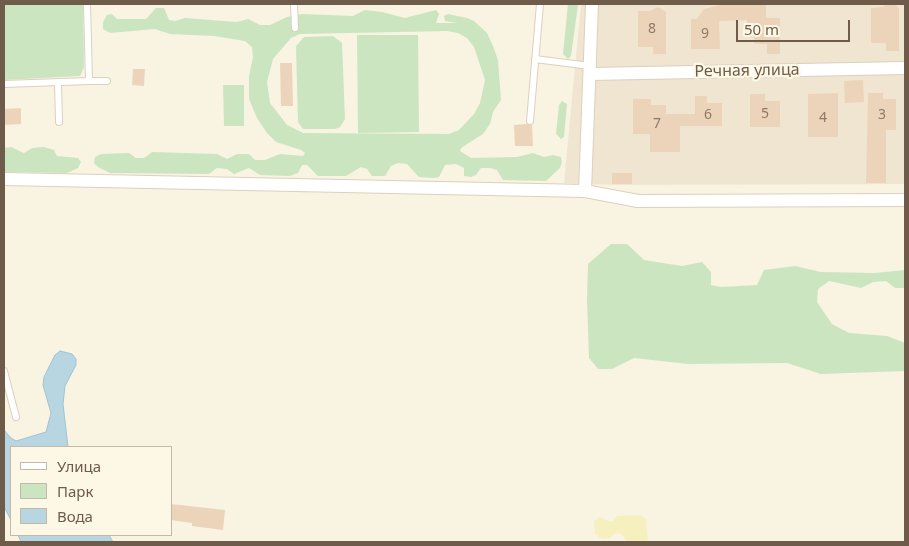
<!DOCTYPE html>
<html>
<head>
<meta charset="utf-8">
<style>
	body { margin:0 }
	#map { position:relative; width:909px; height:546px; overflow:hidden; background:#f9f3e1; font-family:"Noto Sans",sans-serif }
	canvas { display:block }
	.frame { position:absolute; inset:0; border:5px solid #6e5b4a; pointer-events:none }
	.legend { position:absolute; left:10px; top:446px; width:162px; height:90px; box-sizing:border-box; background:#fdf7e6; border:1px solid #c4b9a8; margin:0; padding:6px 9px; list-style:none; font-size:15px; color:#6e5b4a }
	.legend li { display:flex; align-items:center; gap:10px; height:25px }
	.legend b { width:25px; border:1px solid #c4b9a8 }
	.scale { position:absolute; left:736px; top:20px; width:114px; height:22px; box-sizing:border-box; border:2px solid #6e5b4a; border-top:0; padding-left:6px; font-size:15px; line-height:18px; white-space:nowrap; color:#6e5b4a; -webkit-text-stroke:4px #fdf7e6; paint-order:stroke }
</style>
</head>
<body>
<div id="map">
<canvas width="909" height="546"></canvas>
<div class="frame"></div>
<ul class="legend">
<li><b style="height:6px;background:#fff"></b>Улица</li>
<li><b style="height:14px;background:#cbe5c1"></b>Парк</li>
<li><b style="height:14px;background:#b8d6e1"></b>Вода</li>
</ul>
<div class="scale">50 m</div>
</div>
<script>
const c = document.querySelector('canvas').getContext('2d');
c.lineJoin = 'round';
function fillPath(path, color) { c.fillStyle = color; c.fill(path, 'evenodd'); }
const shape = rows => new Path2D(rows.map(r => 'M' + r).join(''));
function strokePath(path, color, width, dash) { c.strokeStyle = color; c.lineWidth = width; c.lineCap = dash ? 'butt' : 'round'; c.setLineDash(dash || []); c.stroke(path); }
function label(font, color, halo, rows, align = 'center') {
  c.font = font + ' "Noto Sans",sans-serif'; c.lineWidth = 4.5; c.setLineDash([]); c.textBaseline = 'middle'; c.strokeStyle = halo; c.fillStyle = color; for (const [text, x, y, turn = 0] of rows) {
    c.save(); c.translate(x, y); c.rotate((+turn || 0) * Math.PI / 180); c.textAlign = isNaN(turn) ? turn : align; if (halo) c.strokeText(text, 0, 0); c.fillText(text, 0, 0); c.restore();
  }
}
fillPath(shape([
	[581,4,905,4,905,184,611,185,564,183]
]), '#f0e5d0');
fillPath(shape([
	[4,4,83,4,84,67,80,76,4,80],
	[568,4,578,5,571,56,568,59,563,54],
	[156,8,164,8,169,20,175,21,185,18,237,22,248,19,260,25,270,25,287,17,302,14,353,16,365,10,382,12,405,18,436,10,439,14,436,23,457,23,445,21,444,16,448,14,467,18,474,21,487,33,493,46,498,60,501,100,493,112,490,124,483,134,461,148,460,151,471,158,517,157,533,153,544,157,553,155,561,157,562,162,560,168,546,181,503,180,497,170,490,168,481,168,476,175,471,177,464,176,464,168,456,164,445,165,439,177,434,178,419,177,407,164,398,163,391,166,385,176,372,176,367,169,361,167,346,176,318,176,307,165,302,165,298,173,290,176,260,175,249,168,234,174,227,169,217,168,209,174,110,173,98,167,94,163,95,157,101,154,129,153,136,158,144,158,152,152,217,154,227,159,237,154,249,154,255,160,265,160,280,154,303,156,305,153,301,150,276,142,267,133,257,118,249,99,249,76,253,57,252,47,245,41,214,36,170,34,155,29,110,33,103,29,103,22,107,15,112,14,117,19,146,19],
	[447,31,458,33,467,38,474,47,485,80,480,103,474,114,459,130,449,134,303,133,287,125,270,103,267,82,273,59,291,38,300,34],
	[357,35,418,35,419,132,358,133],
	[333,36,342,43,345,119,340,127,335,129,303,129,298,122,296,46,304,37],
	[223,85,244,85,244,126,224,126],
	[562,101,567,104,564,137,561,139,556,134,559,105],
	[11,147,24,153,32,148,44,147,54,150,57,156,78,158,81,162,78,168,67,173,4,172,4,148],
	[611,244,627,244,644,260,682,266,702,262,711,272,711,285,721,287,757,285,764,270,795,266,821,272,875,273,905,270,905,288,895,288,886,281,873,282,861,288,829,281,818,289,817,302,832,324,849,333,887,336,905,343,905,371,821,374,787,363,688,364,634,358,612,369,598,369,589,358,587,300,588,264]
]), '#cbe5c1');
fillPath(shape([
	[641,515,646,520,648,542,627,542,622,534,616,533,609,538,602,539,595,534,594,522,599,517,612,522,617,516]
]), '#f6f0be');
const water = shape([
	[60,351,72,354,76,359,76,365,65,386,63,404,68,447,11,447,11,520,4,507,4,430,11,438,16,441,46,432,51,413,43,385,44,377,55,355,60,351],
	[18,535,109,535,113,542,21,542,18,535]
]);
fillPath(water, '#b8d6e1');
strokePath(water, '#9fc3d1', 1);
fillPath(shape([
	[724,4,766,4,766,18,780,18,780,54,767,54,767,44,754,44,754,23,747,23,747,20,719,21,720,49,691,49,691,19,697,19,704,9],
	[886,4,895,5,899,8,899,51,886,51,886,43,871,43,871,8,883,7],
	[658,7,666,12,666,54,653,54,653,47,638,47,638,11,650,11],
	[280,63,292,63,293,106,281,106],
	[133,69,145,69,144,86,132,85],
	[863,80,864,102,845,103,844,81],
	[838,93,838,137,808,137,808,94],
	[868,93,883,93,883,99,896,99,896,130,886,130,886,183,866,183],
	[750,94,765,94,765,101,780,101,780,127,750,127],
	[695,96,707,96,707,103,722,103,722,126,680,126,680,152,650,152,650,134,633,134,633,99,651,99,651,105,666,105,666,114,695,114],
	[21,108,21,124,4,125,4,109],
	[526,124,532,125,533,146,515,146,514,125],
	[612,173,632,173,632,184,612,184],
	[171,504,225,510,223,530,192,526,192,523,171,520]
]), '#ecd4bb');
const lane = shape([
	[294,4,295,28],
	[535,59,590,66],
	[89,81,107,81],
	[58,82,59,122],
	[4,84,89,81,87,4],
	[530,121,540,4],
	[4,371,16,417]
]);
const street = shape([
	[590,74,905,68],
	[4,179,585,191,638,201,905,200],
	[585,191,592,4]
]);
strokePath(lane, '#dcd0be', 8);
strokePath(street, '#dcd0be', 14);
strokePath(lane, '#fff', 6);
strokePath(street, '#fff', 12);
label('14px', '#8e7966', null, [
	["8",652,29],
	["9",705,34],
	["5",765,114],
	["6",708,115],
	["3",882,115],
	["4",823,118],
	["7",657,124]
]);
label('16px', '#6e5b4a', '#fdf7e6', [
	["Речная улица",747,71,-1]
]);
</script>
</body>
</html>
